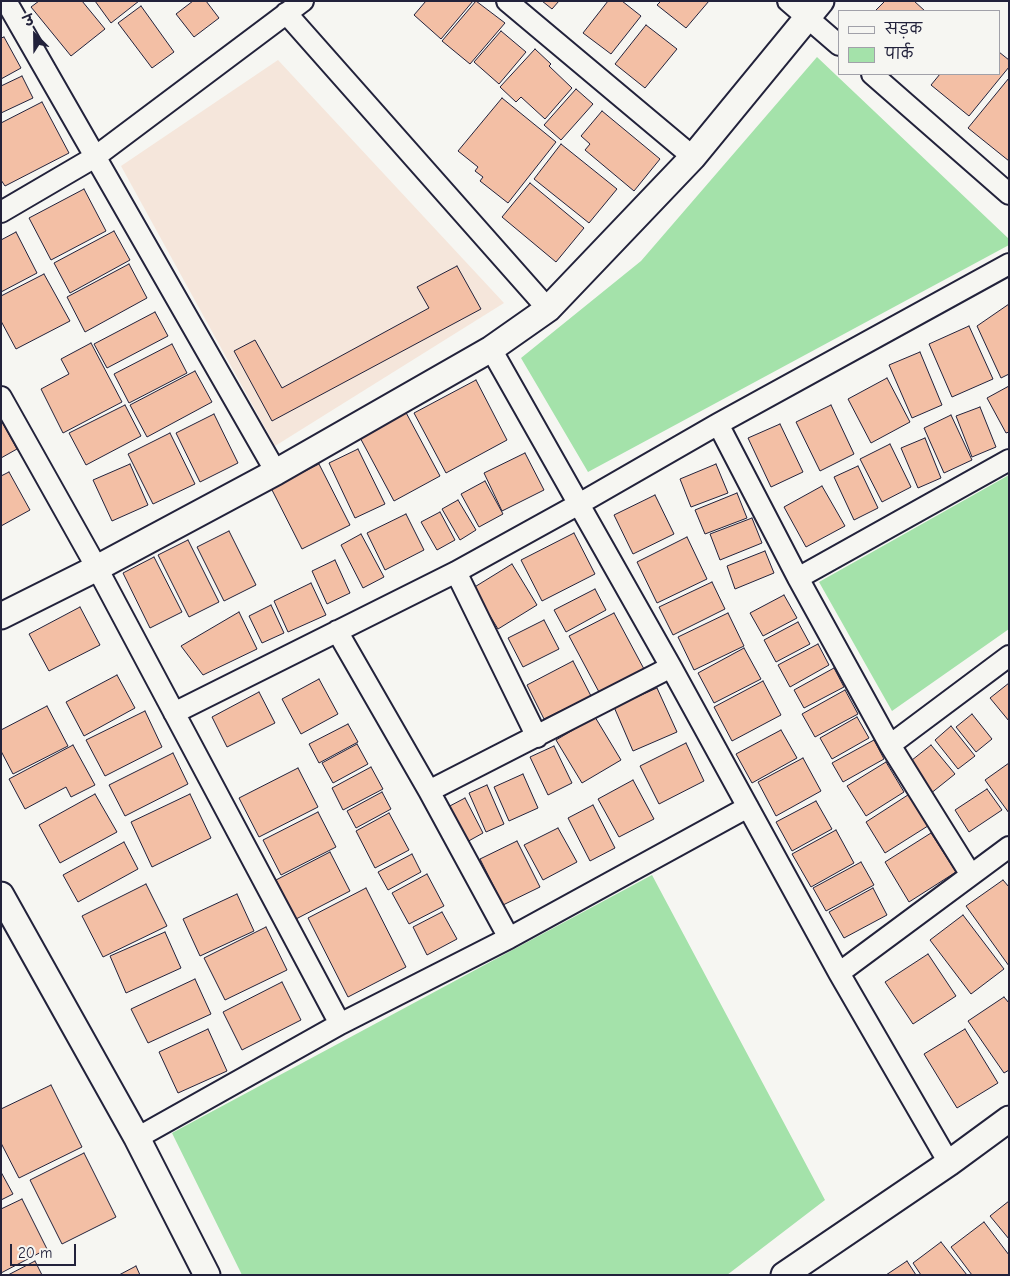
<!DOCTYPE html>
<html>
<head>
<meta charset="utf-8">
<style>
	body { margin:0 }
	#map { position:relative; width:1010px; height:1276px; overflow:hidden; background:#f6f6f2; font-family:"Comic Neue","Playpen Sans Deva",sans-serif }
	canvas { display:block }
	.frame { position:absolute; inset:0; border:2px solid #22223b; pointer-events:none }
	.legend { position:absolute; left:838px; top:10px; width:162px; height:65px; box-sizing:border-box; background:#f6f6f2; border:1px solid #a1a1a9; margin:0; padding:6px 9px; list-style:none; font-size:15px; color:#22223b }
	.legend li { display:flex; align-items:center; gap:10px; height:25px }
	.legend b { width:25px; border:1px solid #a1a1a9 }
	.north { position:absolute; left:10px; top:10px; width:50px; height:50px; -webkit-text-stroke:4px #f6f6f2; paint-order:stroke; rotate:337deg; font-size:14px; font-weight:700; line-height:20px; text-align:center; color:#22223b }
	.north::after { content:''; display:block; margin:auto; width:18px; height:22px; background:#22223b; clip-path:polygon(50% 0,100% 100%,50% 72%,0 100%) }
	.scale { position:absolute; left:10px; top:1244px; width:66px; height:22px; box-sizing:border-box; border:2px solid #22223b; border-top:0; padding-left:6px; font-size:15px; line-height:18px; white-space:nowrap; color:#22223b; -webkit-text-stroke:4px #f6f6f2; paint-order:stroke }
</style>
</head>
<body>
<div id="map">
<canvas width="1010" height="1276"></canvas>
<div class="frame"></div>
<ul class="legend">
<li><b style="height:6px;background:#f6f6f2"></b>सड़क</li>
<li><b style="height:14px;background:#a4e2aa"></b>पार्क</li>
</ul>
<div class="north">उ</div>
<div class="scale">20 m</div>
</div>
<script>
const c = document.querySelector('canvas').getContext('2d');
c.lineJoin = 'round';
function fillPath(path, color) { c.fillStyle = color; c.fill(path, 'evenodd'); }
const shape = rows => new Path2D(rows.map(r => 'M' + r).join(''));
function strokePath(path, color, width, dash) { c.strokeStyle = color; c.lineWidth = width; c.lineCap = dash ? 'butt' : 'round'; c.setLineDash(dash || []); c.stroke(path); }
fillPath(shape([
	[278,60,504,303,275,446,121,166]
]), '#f5e6db');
fillPath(shape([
	[817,57,1009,239,1009,245,588,472,521,358,641,261],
	[1009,475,1009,629,892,711,819,582],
	[652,875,825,1200,727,1275,242,1275,172,1133]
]), '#a4e2aa');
const building = shape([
	[39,1,82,1,105,29,71,56,31,7,39,1],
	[95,1,139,1,111,23,95,1],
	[193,1,206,1,219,18,194,37,176,14,193,1],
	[426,1,473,1,441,39,414,15,426,1],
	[476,1,505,23,470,64,442,41,476,1],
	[542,1,559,1,552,9,542,1],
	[608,1,622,1,641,16,611,54,583,33,608,1],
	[661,1,709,1,686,28,657,5,661,1],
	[885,1,914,1,925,11,875,11,885,1],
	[141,6,174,52,152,68,118,23,141,6],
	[646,25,677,49,645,88,615,64,646,25],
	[501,31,526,52,499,84,474,62,501,31],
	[4,37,21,68,1,79,1,38,4,37],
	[535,49,551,64,549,66,572,88,545,119,521,97,516,102,500,87,535,49],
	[999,52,1009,60,1009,67,969,116,931,85,940,74,999,74,999,52],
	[22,76,33,98,1,113,1,86,22,76],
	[1009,78,1009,161,968,128,1009,78],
	[576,89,593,104,561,140,544,125,576,89],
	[502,98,556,142,508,203,480,181,483,177,475,171,478,167,458,151,502,98],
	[42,102,69,153,5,186,1,180,1,123,42,102],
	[602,111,660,159,634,191,585,150,590,144,581,136,602,111],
	[561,144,617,189,589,223,534,179,561,144],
	[530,183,584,228,556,262,502,217,530,183],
	[84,189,106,231,51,260,29,218,84,189],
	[114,231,130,260,70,293,54,263,114,231],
	[16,232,37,273,1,292,1,240,16,232],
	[129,264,147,298,85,332,67,297,129,264],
	[457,266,481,309,272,421,234,351,255,340,282,388,429,308,417,287,457,266],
	[44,274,70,321,16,349,1,321,1,296,44,274],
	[1009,304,1009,374,1001,378,977,326,1009,304],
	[155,312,168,336,107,368,94,344,155,312],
	[969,326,993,379,952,397,929,344,969,326],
	[91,343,122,402,63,433,41,389,69,374,61,359,91,343],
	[172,344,187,373,129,403,114,374,172,344],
	[920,352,942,405,912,418,889,365,920,352],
	[195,371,212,402,147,437,130,405,195,371],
	[887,378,910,422,871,443,848,399,887,378],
	[476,380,507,440,446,473,414,413,476,380],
	[1009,386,1009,432,1006,433,987,398,1009,386],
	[125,405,141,436,86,465,69,433,125,405],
	[831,405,854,454,820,471,796,422,831,405],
	[403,407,440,476,394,501,357,432,403,407],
	[980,407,996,447,972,457,956,416,980,407],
	[214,414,238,463,200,482,176,433,214,414],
	[951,415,972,460,944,473,924,428,951,415],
	[1,420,17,449,1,458,1,420],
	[780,424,803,472,771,487,748,438,780,424],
	[170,433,195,484,153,504,128,454,170,433],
	[925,438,941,478,918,488,901,448,925,438],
	[890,444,911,487,882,502,860,459,890,444],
	[358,449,385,504,355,518,329,463,358,449],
	[525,453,544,490,502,511,484,473,525,453],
	[130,464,148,505,112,521,93,480,130,464],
	[319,464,350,525,302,549,271,488,319,464],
	[716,464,728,493,691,507,680,479,716,464],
	[858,466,878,508,854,520,834,477,858,466],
	[9,472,30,510,1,526,1,476,9,472],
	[485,481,503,514,479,527,461,494,485,481],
	[822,486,845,526,806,547,784,507,822,486],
	[737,493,747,518,705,534,695,510,737,493],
	[655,495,674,534,633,554,614,515,655,495],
	[458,500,476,530,460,540,442,509,458,500],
	[440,512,455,540,437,550,421,522,440,512],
	[406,514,424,550,385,570,367,533,406,514],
	[752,518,762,543,720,560,710,534,752,518],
	[229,531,256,585,224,601,197,547,229,531],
	[574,533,595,574,542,601,521,560,574,533],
	[361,534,384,577,363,588,341,545,361,534],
	[687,537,707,579,657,603,637,562,687,537],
	[188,540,219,602,189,617,158,555,188,540],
	[765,551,774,573,735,589,727,566,765,551],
	[154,557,182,612,150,628,123,573,154,557],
	[335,560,350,593,327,604,312,571,335,560],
	[512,564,537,605,498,629,473,588,512,564],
	[712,582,725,609,673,635,659,607,712,582],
	[311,583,326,615,288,632,274,601,311,583],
	[595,589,606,610,566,632,554,610,595,589],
	[784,595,797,618,763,636,750,613,784,595],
	[271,605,284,633,262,643,249,616,271,605],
	[80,607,100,645,49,671,29,634,80,607],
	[239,612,257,649,203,675,181,646,239,612],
	[614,613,644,669,599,692,569,636,614,613],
	[728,613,744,646,694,670,678,637,728,613],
	[544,620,559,649,523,667,508,638,544,620],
	[798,622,810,644,776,662,764,640,798,622],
	[818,644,829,665,790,687,778,665,818,644],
	[744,648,761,679,714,703,698,673,744,648],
	[573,661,591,696,544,719,527,685,573,661],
	[834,668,844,687,804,708,794,690,834,668],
	[117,675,135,708,84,736,66,702,117,675],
	[319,679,338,714,301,734,282,699,319,679],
	[763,681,781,715,732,741,714,707,763,681],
	[1009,683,1009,721,990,698,1009,683],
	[657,688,677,732,633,751,614,707,657,688],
	[845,690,858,714,815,737,802,714,845,690],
	[259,692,275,723,227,747,212,717,259,692],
	[47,706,68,746,13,774,1,751,1,730,47,706],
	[145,711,162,747,105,776,86,740,145,711],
	[972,714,992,739,976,752,956,727,972,714],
	[595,717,621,760,582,783,556,740,595,717],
	[857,717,869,738,832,759,820,738,857,717],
	[348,724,358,742,319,763,309,744,348,724],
	[951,726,975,756,958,769,935,740,951,726],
	[781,730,797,758,752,783,736,754,781,730],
	[874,740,884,759,843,782,832,763,874,740],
	[686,743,704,781,659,804,640,766,686,743],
	[357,744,368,764,333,783,322,763,357,744],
	[73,745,95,785,71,797,66,787,25,809,9,779,73,745],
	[931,745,955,774,930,794,907,764,931,745],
	[554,746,572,783,548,795,530,757,554,746],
	[173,753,188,784,125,816,109,785,173,753],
	[803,758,821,791,776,816,758,782,803,758],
	[886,762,904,792,866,816,847,786,886,762],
	[1009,763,1009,813,985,780,1009,763],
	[371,767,383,789,343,810,332,788,371,767],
	[298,768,318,807,259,837,239,798,298,768],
	[523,774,538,808,509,821,494,787,523,774],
	[633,780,654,819,619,837,598,799,633,780],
	[487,785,504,824,486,832,469,793,487,785],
	[987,789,1002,810,969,832,955,810,987,789],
	[382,792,391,809,356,828,347,811,382,792],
	[911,793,931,824,885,853,866,822,911,793],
	[95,794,117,832,60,863,39,825,95,794],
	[190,794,211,838,152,867,131,822,190,794],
	[465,798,483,833,465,843,446,808,465,798],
	[816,801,832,829,792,851,776,822,816,801],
	[593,805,615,848,590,861,568,818,593,805],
	[318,812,336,847,281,875,263,840,318,812],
	[389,813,409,850,375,868,356,831,389,813],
	[558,828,577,862,543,880,524,845,558,828],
	[836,830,854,863,811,887,792,854,836,830],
	[931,833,956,872,909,902,885,862,931,833],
	[517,841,540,887,503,905,480,859,517,841],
	[124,842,138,869,78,902,63,875,124,842],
	[330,852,350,891,296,919,276,880,330,852],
	[412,854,421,872,388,890,378,872,412,854],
	[861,862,874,885,826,911,813,888,861,862],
	[427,874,444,906,409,924,392,893,427,874],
	[1003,880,1009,887,1009,966,966,906,1003,880],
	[146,884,167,926,103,957,82,916,146,884],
	[366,888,406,967,348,997,308,918,366,888],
	[873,888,887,915,844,938,829,912,873,888],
	[237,894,254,931,200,956,183,919,237,894],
	[442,912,457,939,427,955,413,927,442,912],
	[963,915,1004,969,971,994,930,940,963,915],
	[266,927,287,970,225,1000,204,958,266,927],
	[165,932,181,968,126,993,110,956,165,932],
	[928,954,956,996,913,1024,885,982,928,954],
	[195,979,211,1014,148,1043,131,1009,195,979],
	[282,982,301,1020,242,1050,223,1012,282,982],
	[1004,997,1009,1003,1009,1070,1004,1073,968,1021,1004,997],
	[208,1029,227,1071,178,1093,159,1052,208,1029],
	[965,1029,998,1083,957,1108,924,1054,965,1029],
	[51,1085,82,1147,19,1178,1,1143,1,1109,51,1085],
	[84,1153,116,1217,62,1244,30,1180,84,1153],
	[1,1172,13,1194,1,1200,1,1172],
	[22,1199,47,1249,1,1273,1,1209,22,1199],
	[1009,1201,1009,1239,990,1216,1009,1201],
	[984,1222,1009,1255,1009,1275,972,1275,951,1247,984,1222],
	[941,1242,967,1275,921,1275,913,1263,941,1242],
	[35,1261,42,1275,8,1275,35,1261],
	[907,1261,916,1275,886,1275,907,1261],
	[136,1266,140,1275,119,1275,136,1266]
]);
fillPath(building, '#f3bfa5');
strokePath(building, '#22223b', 1);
const minor = shape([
	[6,1,276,472],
	[507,1,693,157],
	[788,1,839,45],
	[286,13,548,309],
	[872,74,1009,194],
	[1,212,95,157,303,1],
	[491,349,671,667,839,973,949,1163],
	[1,397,97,568,340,1024],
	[718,424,798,578,890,745,971,875],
	[456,572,537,737],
	[798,578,1009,460],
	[337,631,429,791,509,938],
	[174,713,456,572,579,504,718,424,1009,264],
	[890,745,1009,656],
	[429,791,671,667],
	[839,973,1009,847],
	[137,1138,340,1024,509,938,748,807]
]);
const tertiary = shape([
	[1,616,97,568,276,472,491,349,548,309,693,157,821,1],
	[1,895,137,1138,207,1275],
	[784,1275,949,1163,1009,1119]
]);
strokePath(minor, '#22223b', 24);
strokePath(tertiary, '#22223b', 29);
strokePath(minor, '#f6f6f2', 20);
strokePath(tertiary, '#f6f6f2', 25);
</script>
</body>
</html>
